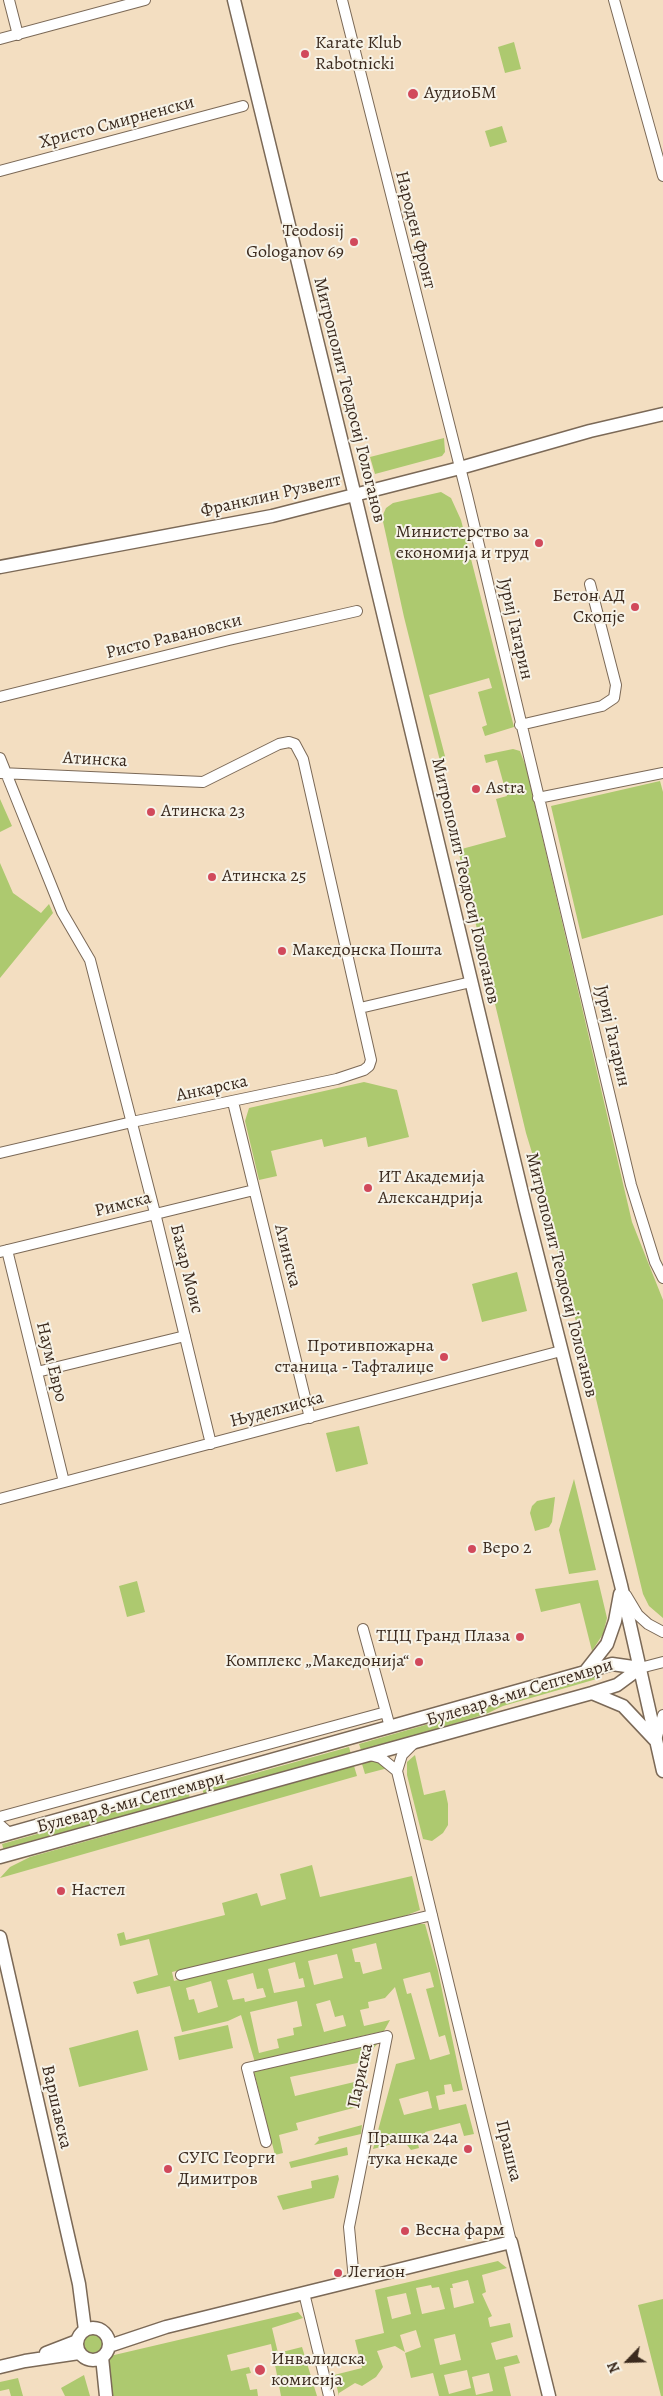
<!DOCTYPE html>
<html>
<head>
<meta charset="utf-8">
<style>
	body { margin:0 }
	#map { position:relative; width:663px; height:2396px; overflow:hidden; background:#f3dec1; font-family:Alegreya,serif }
	canvas { display:block }
	.north { position:absolute; left:603px; top:2336px; width:50px; height:50px; -webkit-text-stroke:4px #f7f3e8; paint-order:stroke; rotate:246deg; font-size:14px; font-weight:700; line-height:20px; text-align:center; color:#3b2a1e }
	.north::after { content:''; display:block; margin:auto; width:18px; height:22px; background:#3b2a1e; clip-path:polygon(50% 0,100% 100%,50% 72%,0 100%) }
</style>
</head>
<body>
<div id="map">
<canvas width="663" height="2396"></canvas>
<div class="north">N</div>
</div>
<script>
const c = document.querySelector('canvas').getContext('2d');
c.lineJoin = 'round';
function fillPath(path, color) { c.fillStyle = color; c.fill(path, 'evenodd'); }
const shape = rows => new Path2D(rows.map(r => 'M' + r).join(''));
function strokePath(path, color, width, dash) { c.strokeStyle = color; c.lineWidth = width; c.lineCap = dash ? 'butt' : 'round'; c.setLineDash(dash || []); c.stroke(path); }
function label(font, color, halo, rows, align = 'center') {
  c.font = font + ' Alegreya,serif'; c.lineWidth = 4; c.setLineDash([]); c.textBaseline = 'middle'; c.strokeStyle = halo; c.fillStyle = color; for (const [text, x, y, turn = 0] of rows) {
    c.save(); c.translate(x, y); c.rotate((+turn || 0) * Math.PI / 180); c.textAlign = isNaN(turn) ? turn : align; if (halo) c.strokeText(text, 0, 0); c.fillText(text, 0, 0); c.restore();
  }
}
fillPath(shape([
	[514,42,521,69,505,73,498,47],
	[502,126,507,142,490,147,485,131],
	[444,438,445,452,442,456,375,474,370,457],
	[441,492,451,498,461,520,514,727,485,736,482,727,487,725,478,692,492,688,489,678,429,695,446,760,440,761,404,617,382,517,386,508,393,503],
	[513,749,520,751,526,767,632,1222,663,1300,663,1618,649,1606,643,1594,584,1349,560,1266,550,1212,526,1133,458,850,506,837,496,799,507,796,497,760,486,763,484,755],
	[660,781,663,792,663,915,582,939,551,806],
	[0,799,12,826,0,832],
	[0,863,13,893,41,913,49,904,53,913,0,978],
	[364,1082,397,1090,409,1137,368,1147,366,1137,324,1147,322,1139,271,1151,277,1176,259,1180,245,1121,249,1108],
	[517,1272,527,1311,482,1322,472,1284],
	[359,1426,368,1464,336,1472,326,1433],
	[574,1479,596,1570,569,1574,559,1530],
	[555,1497,552,1522,549,1527,535,1531,530,1513,532,1506,537,1501],
	[598,1580,607,1618,603,1634,592,1651,580,1603,541,1612,535,1589],
	[137,1581,145,1612,127,1617,119,1586],
	[599,1675,600,1678,503,1706,486,1714,423,1733,361,1750,359,1744],
	[349,1747,351,1754,204,1795,202,1788],
	[415,1755,424,1795,445,1790,448,1804,448,1825,443,1833,432,1841,423,1839,407,1775,407,1762],
	[373,1761,381,1763,388,1768,365,1774,362,1764],
	[354,1766,357,1776,0,1878,10,1867,30,1857],
	[188,1791,190,1798,4,1851,2,1844],
	[312,1865,320,1897,412,1876,420,1910,402,1917,172,1972,174,1981,416,1924,425,1924,438,1971,463,2090,453,2092,451,2084,444,2085,445,2094,436,2096,439,2110,466,2104,474,2134,464,2136,460,2123,425,2132,426,2138,417,2140,419,2148,411,2150,404,2141,373,2149,396,2064,415,2059,395,1987,385,1998,368,2002,369,2008,360,2010,364,2026,390,2020,384,2031,322,2045,256,2066,241,2015,228,2021,182,2032,170,1986,137,1994,133,1982,158,1975,149,1939,120,1946,117,1934,124,1932,126,1940,225,1915,222,1903,257,1893,261,1906,286,1899,280,1874],
	[376,1943,382,1969,363,1974,360,1962,355,1962,352,1949],
	[337,1954,343,1978,314,1985,308,1961],
	[295,1962,299,1979,303,1978,305,1987,274,1993,268,1969],
	[430,1972,434,1987,426,1989,439,2037,445,2035,450,2054,430,2060,411,1993,407,1994,403,1979],
	[253,1973,257,1989,263,1988,266,1997,245,2002,244,1998,233,2000,227,1980],
	[211,1981,218,2007,198,2013,194,1999,189,2000,186,1988],
	[330,2000,335,2017,343,2015,346,2026,324,2032,316,2004],
	[297,2001,302,2026,293,2028,294,2035,277,2039,279,2048,259,2053,250,2012],
	[428,2091,432,2108,404,2115,399,2099],
	[228,2025,233,2048,179,2060,174,2037],
	[138,2030,148,2070,79,2087,69,2048],
	[378,2043,362,2062,290,2077,295,2096,367,2079,357,2107,296,2123,298,2130,279,2135,283,2153,275,2155,254,2072],
	[362,2125,361,2134,314,2145,319,2140,318,2137],
	[347,2147,348,2155,291,2168,289,2162],
	[338,2175,339,2179,334,2198,283,2210,277,2196,312,2188,311,2181],
	[498,2261,507,2268,482,2275,486,2292,482,2294,492,2316,488,2318,490,2327,510,2323,513,2337,491,2343,496,2360,517,2355,520,2363,504,2367,511,2396,439,2396,433,2373,411,2378,405,2353,421,2347,416,2330,400,2335,405,2352,395,2346,377,2351,383,2367,376,2377,362,2386,355,2383,339,2393,339,2396,334,2375,362,2368,355,2340,384,2333,375,2290],
	[468,2280,474,2303,454,2308,450,2288,453,2288,452,2284],
	[431,2285,432,2288,439,2287,445,2309,422,2314,416,2288],
	[406,2293,411,2314,392,2319,387,2297],
	[455,2334,461,2360,440,2365,434,2339],
	[467,2370,471,2388,449,2394,444,2375],
	[489,2373,493,2391,476,2395,472,2377],
	[663,2299,663,2396,661,2396,638,2305],
	[298,2312,303,2318,272,2328,278,2353,302,2347,317,2396,281,2396,271,2344,227,2355,231,2371,249,2367,251,2373,246,2374,250,2390,257,2389,258,2396,110,2396,101,2362,110,2356],
	'80 2343a14 14 0 1 1 28 0a14 14 0 1 1-28 0Z',
	[84,2375,90,2396,65,2396,61,2388],
	[18,2378,23,2396,11,2396,9,2389,0,2391,0,2382]
]), '#adc96f');
const minor = shape([
	[9,0,18,35],
	[342,0,467,495,631,1185,655,1262,663,1278],
	[614,0,663,176],
	[0,39,145,0],
	[0,171,243,106],
	[0,697,229,640,357,611],
	[520,725,602,706,614,698,616,685,590,584],
	[0,758,62,912,90,960,155,1213,211,1444],
	[0,773,203,782,279,744,289,742,295,744,303,759,371,1060,369,1066,364,1070,337,1079,132,1122,0,1153],
	[538,798,663,773],
	[360,1008,471,982],
	[233,1102,310,1418],
	[7,1250,64,1482],
	[0,1252,254,1190],
	[37,1372,185,1336],
	[0,1499,561,1351],
	[626,1595,638,1615,648,1624,663,1632],
	[363,1629,390,1727],
	[640,1668,663,1662],
	[656,1740,663,1715],
	[370,1755,381,1758,397,1771,511,2242],
	[397,1771,402,1755,413,1744],
	[0,1817,386,1712],
	[0,1825,9,1833],
	[181,1975,432,1915],
	[266,2142,247,2068,387,2036,349,2227,354,2280],
	[304,2293,329,2396]
]);
const tertiary = shape([
	[234,0,355,496,526,1210,621,1585,663,1771],
	[0,567,272,516,460,468,590,431,663,414],
	[585,1672,607,1644,615,1621,620,1594],
	[592,1693,623,1706,655,1740],
	[0,1836,585,1672,612,1664,640,1668],
	[0,1857,592,1693,617,1685,640,1668],
	[0,1937,79,2284,85,2330],
	'77 2344a16 16 0 1 1 32 0a16 16 0 1 1-32 0Z',
	[109,2346,166,2327,511,2242,549,2396],
	[46,2353,77,2341],
	[102,2357,106,2396],
	[0,2367,25,2361,79,2353]
]);
strokePath(minor, '#7b6957', 12);
strokePath(tertiary, '#7b6957', 15);
strokePath(minor, '#fff', 10);
strokePath(tertiary, '#fff', 12);
for (const [x, y, r, color] of [
	[305,54,5,"#d1495b"],
	[413,94,6,"#d1495b"],
	[354,242,5,"#d1495b"],
	[539,543,5,"#d1495b"],
	[635,607,5,"#d1495b"],
	[476,789,5,"#d1495b"],
	[151,812,5,"#d1495b"],
	[212,877,5,"#d1495b"],
	[282,951,5,"#d1495b"],
	[368,1188,5,"#d1495b"],
	[444,1357,5,"#d1495b"],
	[472,1549,5,"#d1495b"],
	[520,1637,5,"#d1495b"],
	[419,1662,5,"#d1495b"],
	[61,1891,5,"#d1495b"],
	[468,2149,5,"#d1495b"],
	[168,2169,5,"#d1495b"],
	[405,2231,5,"#d1495b"],
	[338,2273,5,"#d1495b"],
	[260,2370,6,"#d1495b"]
]) { const dot = new Path2D(); dot.arc(x, y, r, 0, 2 * Math.PI); c.fillStyle = color; c.fill(dot); strokePath(dot, '#f7f3e8', 2); }
label('18px', '#3b2a1e', '#f7f3e8', [
	["Karate Klub",315,44],
	["Rabotnicki",315,65],
	["АудиоБМ",424,94],
	["Teodosij",344,232,"right"],
	["Gologanov 69",344,253,"right"],
	["Министерство за",529,533,"right"],
	["економија и труд",529,554,"right"],
	["Бетон АД",625,597,"right"],
	["Скопје",625,618,"right"],
	["Astra",486,789],
	["Атинска 23",161,812],
	["Атинска 25",222,877],
	["Македонска Пошта",292,951],
	["ИТ Академија",378,1178],
	["Александрија",378,1199],
	["Противпожарна",434,1347,"right"],
	["станица - Тафталиџе",434,1368,"right"],
	["Веро 2",482,1549],
	["ТЦЦ Гранд Плаза",510,1637,"right"],
	["Комплекс „Македонија“",409,1662,"right"],
	["Настел",71,1891],
	["Прашка 24а",458,2139,"right"],
	["тука некаде",458,2160,"right"],
	["СУГС Георги",178,2159],
	["Димитров",178,2180],
	["Весна фарм",415,2231],
	["Легион",348,2273],
	["Инвалидска",271,2360],
	["комисија",271,2381]
], 'left');
label('18px', '#3b2a1e', '#f7f3e8', [
	["Христо Смирненски",117,123,-15],
	["Народен Фронт",415,230,76],
	["Митрополит Теодосиј Гологанов",349,400,76],
	["Франклин Рузвелт",271,496,-13],
	["Јуриј Гагарин",515,629,77],
	["Ристо Равановски",174,637,-14],
	["Атинска",95,760,3],
	["Митрополит Теодосиј Гологанов",465,881,77],
	["Јуриј Гагарин",612,1036,77],
	["Анкарска",212,1089,-12],
	["Римска",123,1205,-14],
	["Атинска",287,1256,76],
	["Бахар Моис",186,1269,76],
	["Митрополит Теодосиј Гологанов",561,1275,76],
	["Наум Евро",51,1362,76],
	["Њуделхиска",277,1410,-15],
	["Булевар 8-ми Септември",520,1693,-17],
	["Булевар 8-ми Септември",131,1803,-15],
	["Париска",361,2076,-78],
	["Варшавска",56,2107,77],
	["Прашка",508,2151,76]
]);
</script>
</body>
</html>
